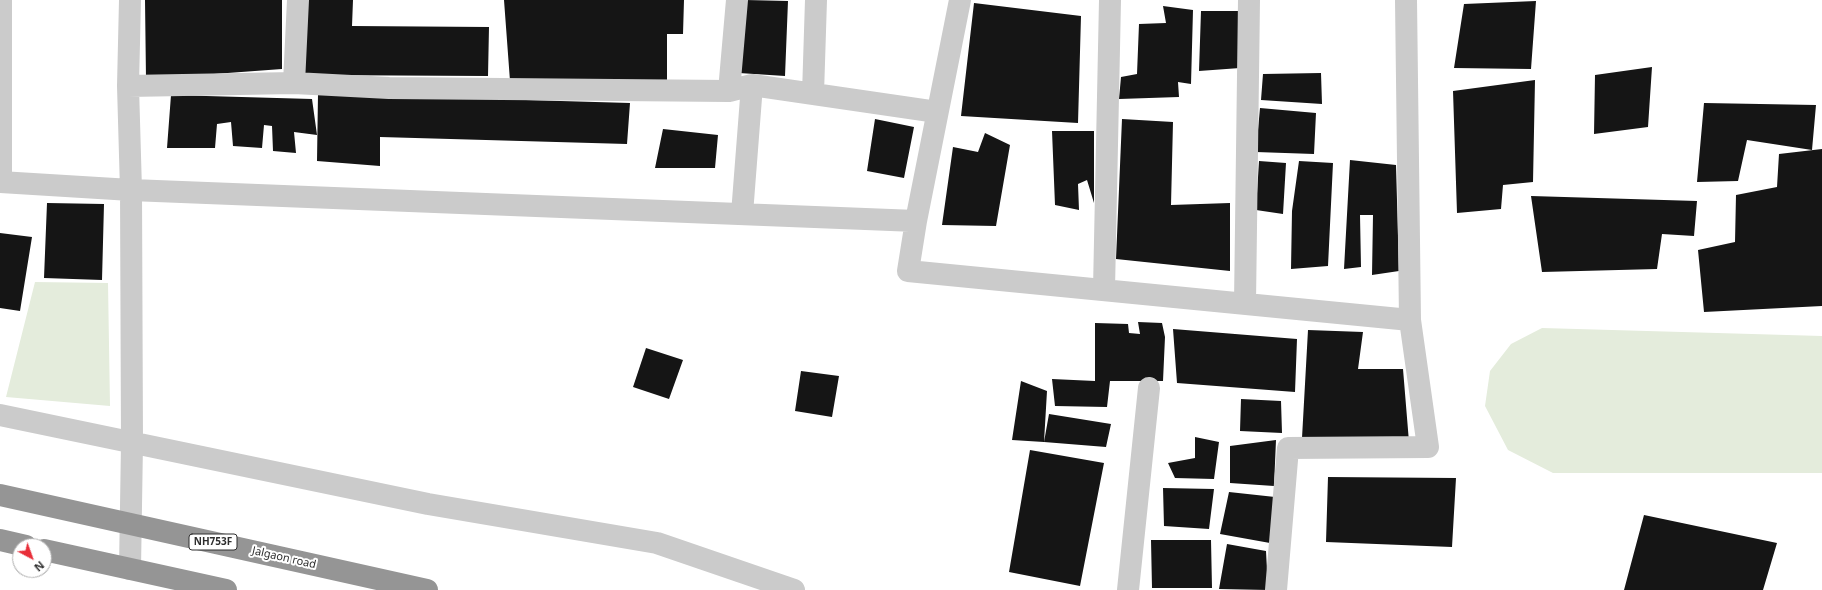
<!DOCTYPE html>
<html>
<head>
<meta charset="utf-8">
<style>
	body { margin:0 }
	#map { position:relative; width:1822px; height:590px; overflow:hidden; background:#fff; font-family:"Noto Sans",sans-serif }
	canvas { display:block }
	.north { position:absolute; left:12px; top:538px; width:40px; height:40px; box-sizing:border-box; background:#fff; border:1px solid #ababab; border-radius:50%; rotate:139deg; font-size:11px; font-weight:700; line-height:16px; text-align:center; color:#2e2e2e }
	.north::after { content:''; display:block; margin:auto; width:14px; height:18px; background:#e82e39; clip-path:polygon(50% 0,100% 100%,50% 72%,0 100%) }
</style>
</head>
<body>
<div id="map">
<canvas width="1822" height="590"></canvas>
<div class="north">N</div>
</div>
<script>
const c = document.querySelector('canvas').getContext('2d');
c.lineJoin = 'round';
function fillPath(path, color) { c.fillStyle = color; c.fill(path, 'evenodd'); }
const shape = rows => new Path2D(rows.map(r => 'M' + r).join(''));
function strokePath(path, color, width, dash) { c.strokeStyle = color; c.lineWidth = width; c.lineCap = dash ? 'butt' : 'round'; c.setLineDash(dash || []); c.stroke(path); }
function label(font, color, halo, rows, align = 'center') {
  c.font = font + ' "Noto Sans",sans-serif'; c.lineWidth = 4; c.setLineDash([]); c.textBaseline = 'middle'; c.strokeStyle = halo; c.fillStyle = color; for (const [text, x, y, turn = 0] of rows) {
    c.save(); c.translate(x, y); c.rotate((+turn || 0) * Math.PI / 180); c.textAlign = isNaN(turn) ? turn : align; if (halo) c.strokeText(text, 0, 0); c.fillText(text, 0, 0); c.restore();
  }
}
fillPath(shape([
	[35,282,108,283,110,406,6,397],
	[1542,328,1822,336,1822,473,1553,473,1508,450,1485,406,1490,371,1511,344]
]), '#e4ecdc');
fillPath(shape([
	[145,0,282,0,282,69,146,79],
	[307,0,353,0,352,26,489,27,488,76,304,75],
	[504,0,684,0,683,34,667,34,667,81,510,81],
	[746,0,788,1,785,76,739,73],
	[1536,1,1531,69,1454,68,1464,4],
	[974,3,1081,16,1078,123,961,116],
	[1163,6,1193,10,1191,84,1178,82,1179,97,1119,99,1121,77,1137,74,1139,24,1166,23],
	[1201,11,1242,11,1240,68,1199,71],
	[1652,67,1648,127,1594,134,1595,75],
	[1321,73,1322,104,1261,100,1263,74],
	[1535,80,1533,182,1503,185,1501,209,1457,213,1453,91],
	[318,94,630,103,627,144,380,137,380,166,317,161],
	[171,95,312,99,317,135,294,132,296,153,273,151,272,126,264,125,262,148,233,146,231,122,217,124,215,148,167,148],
	[1704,103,1816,105,1812,150,1747,140,1738,181,1697,182],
	[1260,108,1316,113,1314,154,1256,152],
	[875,119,914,127,904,178,867,171],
	[1122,119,1173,122,1171,205,1230,203,1230,271,1116,259],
	[663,129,718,135,715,168,655,168],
	[1052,131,1094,131,1094,203,1087,180,1078,184,1079,210,1055,205],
	[985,133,1010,145,996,226,942,225,953,147,978,152],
	[1822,149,1822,306,1704,312,1698,250,1735,242,1736,195,1777,187,1779,154],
	[1350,160,1396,165,1399,271,1372,275,1373,215,1360,215,1361,267,1344,269],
	[1259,161,1286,163,1283,214,1256,210],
	[1299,161,1333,163,1328,266,1291,269,1292,211],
	[1531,196,1697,201,1694,236,1662,234,1657,269,1542,272],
	[47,203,104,204,102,280,44,278],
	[0,233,32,237,20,311,0,308],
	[1138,322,1162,323,1165,337,1163,381,1110,381,1107,407,1055,406,1052,379,1095,381,1095,323,1128,324,1129,333,1140,334],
	[1173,329,1297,339,1295,392,1177,383],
	[1308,330,1363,332,1358,369,1403,369,1409,442,1302,438],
	[646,348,683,360,669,399,633,387],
	[801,371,839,376,832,417,795,411],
	[1021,381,1047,391,1044,442,1012,440],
	[1241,399,1281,401,1282,433,1240,431],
	[1049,414,1111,424,1106,447,1044,442],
	[1195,437,1219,442,1214,479,1175,478,1168,463,1195,458],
	[1276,440,1274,486,1230,483,1230,446],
	[1030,450,1104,463,1080,586,1009,572],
	[1328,477,1456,478,1452,547,1326,542],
	[1163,488,1214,489,1209,529,1164,526],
	[1229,492,1275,497,1270,543,1220,534],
	[1644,515,1777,543,1763,590,1624,590],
	[1151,540,1211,540,1212,588,1152,588],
	[1227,544,1266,551,1268,590,1219,589]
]), '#151515');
strokePath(shape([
	[1,0,1,182],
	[130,0,128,86,131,190,132,443,130,569],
	[960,0,916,221,908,271,1410,320],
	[294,83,298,0],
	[128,86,294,83,389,88,729,91,752,85],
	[729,91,737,0],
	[813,94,816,0],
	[0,182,131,190,916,221],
	[742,214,752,85,937,112],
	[1104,289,1110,0],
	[1245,303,1249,0],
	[0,415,428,504,657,543,794,590],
	[1128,590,1149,388],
	[1276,590,1288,448,1428,447,1410,320,1406,0]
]), '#cbcbcb', 22);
strokePath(shape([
	[0,495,427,590],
	[0,540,26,546],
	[44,550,226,590]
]), '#959595', 22);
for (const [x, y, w] of [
	[213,542,48]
]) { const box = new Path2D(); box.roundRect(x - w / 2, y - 8, w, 16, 3); c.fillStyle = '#fff'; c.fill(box); strokePath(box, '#2e2e2e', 1); }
label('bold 10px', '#2e2e2e', null, [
	["NH753F",213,542]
]);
label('11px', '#2e2e2e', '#fff', [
	["Jalgaon road",284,558,13]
]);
</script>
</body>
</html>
